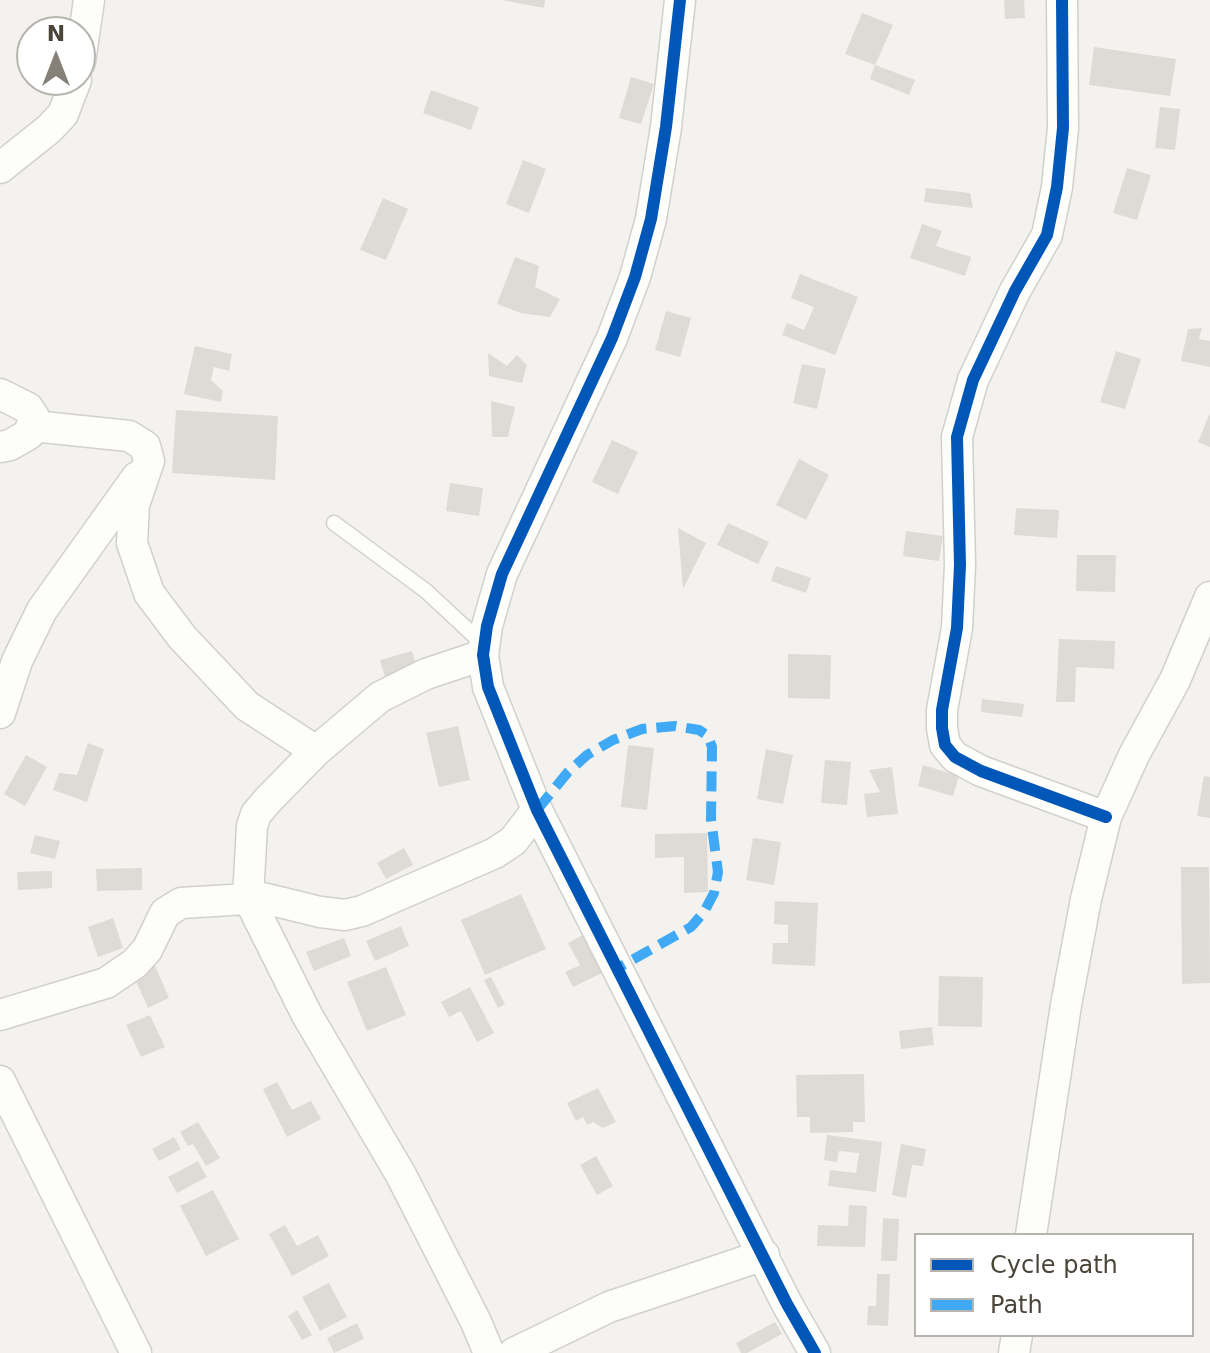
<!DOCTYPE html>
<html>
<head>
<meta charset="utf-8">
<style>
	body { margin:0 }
	#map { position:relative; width:1210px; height:1353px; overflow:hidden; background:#f4f2ee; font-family:"DejaVu Sans",sans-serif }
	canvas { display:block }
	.legend { position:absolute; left:914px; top:1233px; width:280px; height:104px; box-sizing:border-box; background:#fff; border:2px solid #b7b4b0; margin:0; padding:10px 14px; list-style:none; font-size:24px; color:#4b4439 }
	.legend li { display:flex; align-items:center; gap:16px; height:40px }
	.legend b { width:40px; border:2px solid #b7b4b0 }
	.north { position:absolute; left:16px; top:16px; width:80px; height:80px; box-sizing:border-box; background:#fff; border:2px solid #b7b4b0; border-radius:50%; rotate:0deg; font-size:22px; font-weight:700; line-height:32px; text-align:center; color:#4b4439 }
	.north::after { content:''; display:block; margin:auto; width:28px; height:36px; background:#868178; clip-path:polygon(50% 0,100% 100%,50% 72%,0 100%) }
</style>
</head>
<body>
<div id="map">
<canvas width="1210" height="1353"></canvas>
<ul class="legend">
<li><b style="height:10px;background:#0057b8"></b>Cycle path</li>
<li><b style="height:10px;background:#3fa9f5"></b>Path</li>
</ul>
<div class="north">N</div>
</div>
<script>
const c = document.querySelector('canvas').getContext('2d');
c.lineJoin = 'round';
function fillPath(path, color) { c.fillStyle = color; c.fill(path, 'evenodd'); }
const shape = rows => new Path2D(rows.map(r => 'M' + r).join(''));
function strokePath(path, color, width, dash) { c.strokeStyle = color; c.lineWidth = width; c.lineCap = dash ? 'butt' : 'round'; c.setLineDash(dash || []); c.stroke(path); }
fillPath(shape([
	[502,0,545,0,544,8],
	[1004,0,1024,0,1025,18,1005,19],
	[862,13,893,25,875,65,845,54],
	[1094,47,1176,59,1170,96,1089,85],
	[875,65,915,80,909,95,870,79],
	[631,77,654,84,641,124,619,118],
	[431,90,479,107,471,130,423,113],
	[1160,107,1180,109,1175,150,1155,148],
	[523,160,546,169,529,213,506,204],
	[1127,168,1151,175,1137,220,1113,213],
	[926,188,970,193,973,208,924,202],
	[383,198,408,209,386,260,360,250],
	[922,224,942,231,936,246,971,257,965,276,910,258],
	[515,257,539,266,535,287,560,299,550,317,521,313,497,304],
	[800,274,858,297,835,355,782,335,787,323,804,330,814,307,791,298],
	[666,311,691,318,680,357,655,350],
	[1202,328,1199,339,1210,341,1210,367,1181,361,1188,329],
	[195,346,232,354,229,371,214,367,211,380,223,391,221,402,184,394],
	[1116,351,1141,359,1125,409,1100,402],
	[488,353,507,366,517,355,527,365,522,383,489,376],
	[802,364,826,369,817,409,793,403],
	[491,401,515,407,508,437,492,437],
	[176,410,278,416,275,480,172,473],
	[1210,413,1210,447,1198,442],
	[612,440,638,452,618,494,592,482],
	[799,459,829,475,806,520,776,505],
	[450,483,483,488,479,516,446,511],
	[1016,508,1059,510,1057,538,1014,535],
	[728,523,769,542,758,564,717,545],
	[678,528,706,543,683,589],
	[906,531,943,536,939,561,903,556],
	[1077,555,1116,555,1115,592,1076,591],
	[776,566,811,578,806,593,771,581],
	[1059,639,1115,641,1114,669,1076,667,1075,702,1056,702],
	[412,651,417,668,385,677,380,660],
	[788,654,831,655,830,699,788,698],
	[982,699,1024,704,1022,717,981,712],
	[458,726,470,780,439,787,426,733],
	[88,743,104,749,87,802,53,790,59,773,77,775],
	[628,745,654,748,647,810,621,807],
	[766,749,793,755,783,804,757,799],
	[26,755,47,767,25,806,4,794],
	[825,760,851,762,847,805,821,803],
	[923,765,959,776,953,796,918,786],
	[892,767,898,814,867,817,864,794,880,792,869,770],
	[1204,776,1210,777,1210,818,1197,816],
	[707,833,708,892,684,893,684,857,655,858,655,834],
	[35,835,60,841,55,859,30,853],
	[753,838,781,842,774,885,746,880],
	[404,848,413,865,386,879,377,863],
	[1181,867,1209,867,1210,983,1182,984],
	[142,868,142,890,97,891,96,869],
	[52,871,52,888,18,890,17,872],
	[521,894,546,949,485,975,461,920],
	[775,901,818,903,815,966,772,964,773,943,788,943,788,925,774,924],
	[113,918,123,948,98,957,88,927],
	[401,926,409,946,375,961,366,941],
	[585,934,604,972,573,987,565,972,580,965,568,943],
	[344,938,351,956,314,971,306,952],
	[153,961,169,998,148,1008,131,970],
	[386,967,406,1015,367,1031,347,982],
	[939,976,983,977,982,1027,938,1026],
	[491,977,505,1004,498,1008,484,980],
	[470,987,494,1033,477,1042,461,1011,449,1017,441,1002],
	[150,1015,165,1047,141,1057,126,1025],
	[932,1027,934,1045,901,1049,899,1031],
	[864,1074,865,1122,853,1122,853,1132,810,1133,810,1117,797,1117,796,1075],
	[277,1082,292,1110,311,1101,321,1119,287,1137,263,1089],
	[598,1088,616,1122,603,1128,593,1122,587,1125,583,1117,576,1121,567,1103],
	[198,1122,220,1158,206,1166,193,1144,188,1146,180,1132],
	[827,1135,882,1142,876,1192,828,1186,830,1170,856,1173,859,1153,839,1151,837,1162,824,1160],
	[174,1137,181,1149,159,1161,152,1149],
	[901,1144,926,1149,923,1166,912,1165,906,1198,892,1195],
	[596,1156,613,1186,597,1195,580,1165],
	[198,1161,207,1177,177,1193,168,1177],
	[213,1190,239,1239,206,1256,180,1206],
	[849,1205,867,1206,865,1247,817,1246,818,1225,848,1226],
	[883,1218,899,1219,897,1261,881,1261],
	[285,1225,297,1246,318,1235,329,1256,292,1276,269,1234],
	[877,1274,890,1274,888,1326,867,1325,868,1306,876,1306],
	[329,1283,347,1317,320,1331,302,1297],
	[297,1310,312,1335,302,1340,288,1316],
	[775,1322,782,1334,747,1353,741,1353,736,1343],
	[357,1323,364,1339,334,1353,327,1338]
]), '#dedbd6');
const service = shape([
	[334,523,426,591,483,644]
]);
const minor = shape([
	[680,0,666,127,651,219,635,277,612,338,502,574,487,626,483,655,488,687,537,810,787,1304,815,1353],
	[1062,0,1063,128,1057,187,1047,235,1015,291,973,380,957,437,960,565,957,628,942,710,942,728,945,745,955,757,981,771,1106,817],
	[80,62,89,0],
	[0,168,49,129,63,114,76,80],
	[0,394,28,408,34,417,29,434,10,445,0,447],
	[33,426,129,436,145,446,149,461,134,505,132,543,149,593,182,637,247,706,316,751],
	[483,655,426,674,380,697,316,751,268,800,256,814,252,826,248,897,307,1015,401,1175,476,1322,489,1353],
	[0,713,17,661,42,610,137,477],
	[0,1015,106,983,134,964,147,950,165,913,181,903,263,898,320,912,345,915,362,911,495,853,513,841,537,810],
	[0,1081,136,1353],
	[1031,1235,1066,1005,1086,899,1106,817,1134,755,1175,680,1210,597],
	[514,1353,609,1307,764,1255],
	[1014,1353,1017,1335]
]);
strokePath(service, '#d2d0cb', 17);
strokePath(minor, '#d2d0cb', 33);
strokePath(service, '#fdfdfc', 14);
strokePath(minor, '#fdfdfc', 30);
strokePath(shape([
	[537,810,568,772,587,755,613,740,642,729,675,726,699,730,708,736,712,747,711,819,718,872,714,893,704,912,691,927,616,969]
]), '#3fa9f5', 10, [20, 10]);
strokePath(shape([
	[680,0,666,127,651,219,635,277,612,338,502,574,487,626,483,655,488,687,537,810,787,1304,815,1353],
	[1062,0,1063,128,1057,187,1047,235,1015,291,973,380,957,437,960,565,957,628,942,710,942,728,945,745,955,757,981,771,1106,817]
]), '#0057b8', 12);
</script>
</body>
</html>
